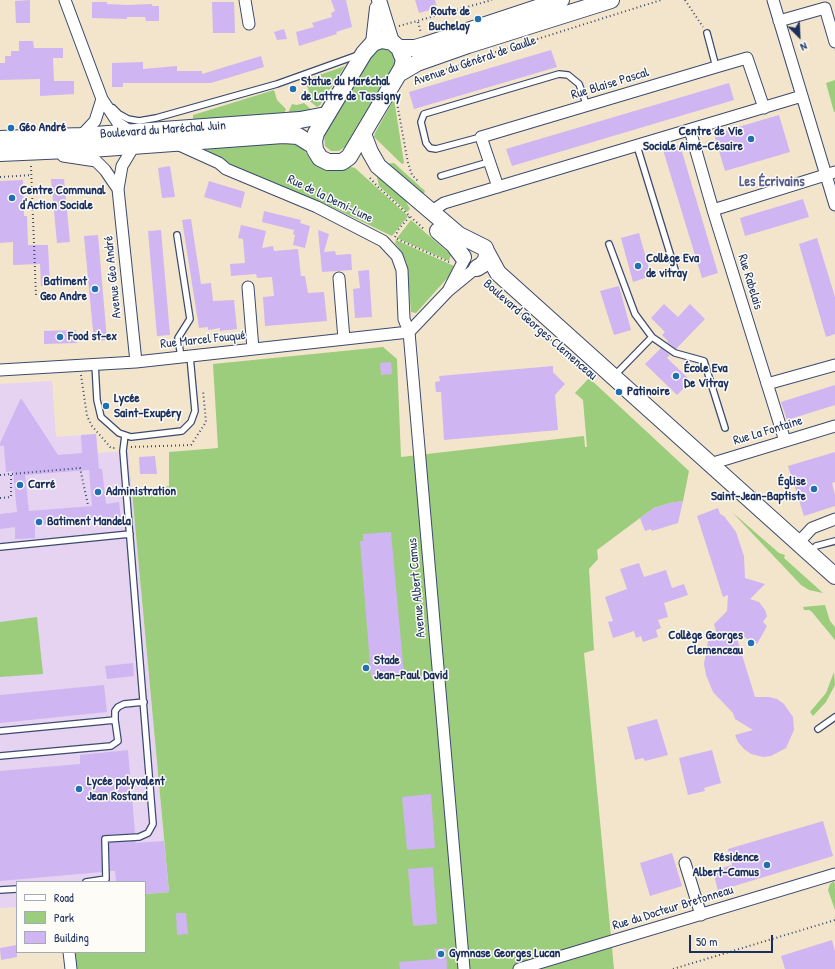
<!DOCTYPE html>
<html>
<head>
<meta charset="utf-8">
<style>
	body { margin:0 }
	#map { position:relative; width:835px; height:969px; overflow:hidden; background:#f2e5cb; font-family:"Patrick Hand",sans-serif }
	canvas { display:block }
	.legend { position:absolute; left:16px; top:881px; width:130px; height:72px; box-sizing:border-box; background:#fdfcf7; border:1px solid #a3aaba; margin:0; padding:5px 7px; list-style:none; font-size:12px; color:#1b2f5e }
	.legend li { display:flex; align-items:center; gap:8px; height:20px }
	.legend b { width:20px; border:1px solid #a3aaba }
	.north { position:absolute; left:779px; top:16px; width:40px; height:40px; -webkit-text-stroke:3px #fdfcf7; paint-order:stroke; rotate:156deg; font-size:11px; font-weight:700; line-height:16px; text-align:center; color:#1b2f5e }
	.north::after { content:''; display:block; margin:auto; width:14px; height:18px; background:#1b2f5e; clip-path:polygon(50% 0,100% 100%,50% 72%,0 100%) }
	.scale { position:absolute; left:689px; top:935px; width:84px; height:18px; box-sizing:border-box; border:2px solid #1b2f5e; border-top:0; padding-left:5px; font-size:12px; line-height:14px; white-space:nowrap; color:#1b2f5e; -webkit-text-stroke:3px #fdfcf7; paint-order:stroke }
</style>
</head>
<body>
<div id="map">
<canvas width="835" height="969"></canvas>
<ul class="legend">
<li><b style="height:5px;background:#fff"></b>Road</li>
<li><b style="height:11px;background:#9bcd7c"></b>Park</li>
<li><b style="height:11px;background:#cfb5f1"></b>Building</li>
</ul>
<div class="north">N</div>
<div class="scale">50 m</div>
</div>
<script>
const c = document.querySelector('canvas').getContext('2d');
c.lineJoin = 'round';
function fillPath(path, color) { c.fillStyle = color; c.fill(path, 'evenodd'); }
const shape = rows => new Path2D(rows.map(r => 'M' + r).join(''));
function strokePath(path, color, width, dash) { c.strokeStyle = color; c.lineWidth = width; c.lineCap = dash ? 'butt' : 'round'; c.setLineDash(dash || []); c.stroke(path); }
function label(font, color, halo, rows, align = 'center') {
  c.font = font + ' "Patrick Hand",sans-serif'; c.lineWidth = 3; c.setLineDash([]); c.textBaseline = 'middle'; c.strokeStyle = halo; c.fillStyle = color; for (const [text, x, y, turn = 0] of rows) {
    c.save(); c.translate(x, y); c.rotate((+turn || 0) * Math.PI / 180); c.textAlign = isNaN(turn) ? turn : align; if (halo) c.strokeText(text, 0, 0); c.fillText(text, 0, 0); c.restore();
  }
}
fillPath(shape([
	[52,381,56,437,96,434,98,453,128,451,169,892,145,894,145,882,17,882,17,907,0,908,0,384]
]), '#e5d3f1');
fillPath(shape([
	[379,49,386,49,392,53,395,61,394,66,345,147,339,151,331,151,325,146,324,134,372,53],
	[345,66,320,105,317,107,307,99,309,91,306,84,311,78],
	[835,80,835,112,834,112,826,83],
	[274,90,277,100,286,109,284,114,193,120,193,115],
	[394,99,404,163,402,164,374,137,375,133],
	[304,103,312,110,288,113,292,104,297,105],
	[289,142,302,147,312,162,323,169,332,171,351,167,355,168,408,216,392,236,323,203,232,166,205,149],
	[394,163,425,191,422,198,384,164],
	[376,172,403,196,410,209,407,212,379,186],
	[411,220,451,255,449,261,397,238],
	[396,240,454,266,450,275,416,313,411,312,407,264,402,252,395,243],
	[383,347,397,359,401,457,584,436,585,447,587,447,583,400,575,393,589,378,689,471,683,501,670,503,654,508,640,518,597,550,598,559,589,569,594,650,584,653,614,969,74,969,73,952,145,952,145,894,169,892,132,492,169,486,169,452,218,448,213,364],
	[732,512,779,553,785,555,784,558,823,593,809,590,801,585],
	[825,605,830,621,835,627,835,640,812,612,809,610,804,610,803,607],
	[37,617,43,674,0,677,0,622],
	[834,672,835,685,826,702,813,716,810,712,826,693],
	[834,881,835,885,835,910,828,890,830,884]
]), '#9bcd7c');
fillPath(shape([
	[30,0,30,23,16,23,15,1],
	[331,0,346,0,352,27,336,32,337,34,299,46,296,32,314,27,312,23,332,17,331,13,335,11],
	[415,0,435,0,437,8,419,13],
	[92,2,107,2,107,4,127,5,152,4,152,6,159,6,159,21,146,21,145,17,127,17,127,19,92,18],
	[212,2,234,2,235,33,213,33],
	[284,29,287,39,277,40,274,32],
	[19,41,33,41,34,48,63,48,63,58,53,58,54,81,74,81,74,94,40,96,40,79,0,80,0,63,5,63,5,56,11,56,11,51,19,51],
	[551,50,557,67,414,109,409,92],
	[261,56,264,67,211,83,123,83,123,87,112,87,112,63,143,62,143,69,177,66,177,71,202,71,202,74],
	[729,83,734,100,512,166,506,149],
	[779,115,790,152,725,171,714,134],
	[680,145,718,273,702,278,663,150],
	[170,166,175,197,162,198,158,168],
	[51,179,64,179,70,242,57,243],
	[23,180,24,216,27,216,28,245,48,245,50,286,41,286,40,264,13,265,13,242,0,243,0,181],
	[209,181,245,192,241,208,204,197],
	[803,199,809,217,745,236,740,218],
	[264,211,301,220,300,223,310,226,305,248,293,245,295,235,293,234,294,230,262,222],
	[191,219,201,284,211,283,213,301,234,300,237,329,220,331,220,328,208,330,208,327,199,328,182,220],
	[241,225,266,231,262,248,273,246,274,251,298,249,301,276,305,276,308,293,324,292,327,321,265,326,263,297,274,296,272,277,257,278,256,274,231,276,230,264,245,263,243,239,238,238],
	[161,230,170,335,157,336,148,231],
	[318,230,329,234,324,252,335,251,336,255,351,254,352,270,322,272],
	[639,233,651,276,633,282,621,238],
	[98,235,107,340,94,341,84,236],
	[817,238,835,297,835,334,826,337,799,244],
	[369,270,372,317,355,318,353,289,360,288,358,271],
	[619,286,631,330,614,335,600,291],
	[664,304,678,317,690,304,705,319,676,349,667,342,668,341,662,335,665,332,651,318],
	[76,330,77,343,44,344,44,331],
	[661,348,670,355,667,358,691,381,677,395,645,364],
	[391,362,392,374,381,375,380,363],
	[553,366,553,372,565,384,555,395,558,430,444,440,441,392,436,392,435,382,440,381,439,376],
	[835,385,835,405,787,420,781,402],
	[21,398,58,455,82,453,81,435,96,434,99,469,102,469,106,504,119,502,121,519,35,525,35,538,15,539,15,527,0,529,0,514,17,512,13,471,6,472,4,446,0,446,0,443],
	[89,470,92,506,29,511,25,475],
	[835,452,835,482,832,483,835,495,835,506,804,516,788,466],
	[155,456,157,474,140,474,139,457],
	[683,501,678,523,652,531,651,529,645,531,640,518,654,508,670,503],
	[718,508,720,514,724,516,736,532,744,556,745,578,765,584,750,599,759,602,765,610,767,616,763,622,767,626,757,644,735,632,755,697,769,697,777,699,784,704,793,717,794,730,786,748,771,756,763,757,751,754,744,749,738,742,735,735,753,730,735,719,733,713,713,692,706,675,704,664,708,641,718,637,714,624,727,611,728,595,723,597,697,516],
	[391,532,404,674,371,677,360,541,363,541,363,534],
	[639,563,644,577,666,570,672,588,684,584,688,595,664,603,668,617,658,620,661,628,656,630,658,637,643,642,641,636,636,638,634,631,613,638,608,622,613,621,605,597,627,589,620,569],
	[133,663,134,676,107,679,105,666],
	[104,685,107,712,0,723,0,695],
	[657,719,668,755,645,761,643,758,635,760,627,727],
	[128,750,135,833,105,835,101,837,102,872,0,881,0,771,80,764,80,755],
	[712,750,721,783,704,788,705,791,688,795,679,758],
	[431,794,435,848,407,850,402,797],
	[823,821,833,856,718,891,713,871,732,865,728,849],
	[135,841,136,843,164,841,169,892,145,894,145,882,116,882,115,871,110,871,109,843],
	[672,853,682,886,650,896,640,863],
	[433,867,437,924,413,926,408,869],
	[176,913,186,913,188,934,177,935],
	[832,940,835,951,835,969,785,969,781,956],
	[17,945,17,957,1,960,0,948],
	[446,948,447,969,400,969,399,962,436,959,435,949]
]), '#cfb5f1');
const service = shape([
	[707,33,716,67],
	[113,108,119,114,128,119,139,121,156,118,277,84,358,55],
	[481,137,436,149,430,148,426,143,421,122,424,114,559,74,568,75,579,84,587,106],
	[637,146,676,273],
	[441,176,489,162],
	[177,235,190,319,178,338,181,357],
	[609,244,635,314,652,337],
	[95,364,97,400,101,417,119,433,131,437,182,431,191,422,195,411,190,356],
	[615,375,652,337,675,353,704,361,725,428],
	[0,547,130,534],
	[811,552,816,546,835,541],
	[818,729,835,717],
	[0,731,115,720],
	[0,756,111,746,118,741,115,720,115,711,118,707,124,704,144,702],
	[86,882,106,879,105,839,139,837,148,833,153,824,123,451,125,435],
	[0,890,17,889]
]);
const minor = shape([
	[65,0,102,99,118,123,131,132],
	[245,0,249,24],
	[773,0,835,205],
	[779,21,825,8,835,42],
	[690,130,713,210,785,441],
	[81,136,95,121,102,99],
	[134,146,122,166,118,189,136,362],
	[63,156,96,161,105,170,118,189],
	[498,187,481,137,716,67,747,58,764,108],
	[713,210,835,172],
	[432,211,444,203,802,96],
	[464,260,448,291,476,268],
	[339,278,344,339],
	[248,287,253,349],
	[448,291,409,332,464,969],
	[0,370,136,362,409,332,404,319,402,270,397,256,383,241,317,207,226,169,219,163,177,144],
	[767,384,835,365],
	[710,464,835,426],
	[798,543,812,528,835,519],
	[685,863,701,915],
	[69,952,71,969],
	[519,969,835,874]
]);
const tertiary = shape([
	[379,0,392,42],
	[373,43,377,8]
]);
const secondary = shape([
	[381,40,392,42,399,48,404,60,402,68,349,157,342,162,328,162,320,158,315,150,314,141,316,133,364,53,373,43,381,40],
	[399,48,415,48,425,45,561,0],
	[400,73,417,63,468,45,611,0],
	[363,134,370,152,378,166,459,235,485,248,487,254,486,260,482,265,477,268],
	[0,139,81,136,300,120,326,115],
	[0,153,91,149,283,135,298,136,314,146],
	[438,231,454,245,463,257],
	[486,251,498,273,835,576]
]);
strokePath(service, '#3b4a6e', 8);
strokePath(minor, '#3b4a6e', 13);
strokePath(tertiary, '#3b4a6e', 16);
strokePath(secondary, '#3b4a6e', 18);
strokePath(shape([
	[685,0,703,27],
	[418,22,421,33],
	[399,26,492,0],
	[416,80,493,53,661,0],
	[397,103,408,163,412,175,418,181],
	[31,166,36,296],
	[0,177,31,175],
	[370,178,378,187,425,230],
	[395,237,398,230,410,216],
	[397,239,449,262],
	[515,308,552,341],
	[81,375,87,416,92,426,111,448,116,448],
	[131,447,191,445,206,422,203,390],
	[0,475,80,468,88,505],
	[0,498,11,497,11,475],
	[673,969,835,920]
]), '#3b4a6e', 2, [1, 3]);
strokePath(service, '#fff', 5.5);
strokePath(minor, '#fff', 11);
strokePath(tertiary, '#fff', 14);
strokePath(secondary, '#fff', 16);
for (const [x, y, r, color] of [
	[478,19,4,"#1f6fb2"],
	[293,89,4,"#1f6fb2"],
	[11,128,4,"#1f6fb2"],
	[751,139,4,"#1f6fb2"],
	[12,198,4,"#1f6fb2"],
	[638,266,4,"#1f6fb2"],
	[95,289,4,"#1f6fb2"],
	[60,337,4,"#1f6fb2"],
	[676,376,4,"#1f6fb2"],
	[619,392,4,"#1f6fb2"],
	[106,406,4,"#1f6fb2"],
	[20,485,4,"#1f6fb2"],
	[814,489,4,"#1f6fb2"],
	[98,492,4,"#1f6fb2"],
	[39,522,4,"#1f6fb2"],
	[751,643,4,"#1f6fb2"],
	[366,668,4,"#1f6fb2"],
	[79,789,4,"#1f6fb2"],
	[767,865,4,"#1f6fb2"],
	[441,954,4,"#1f6fb2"]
]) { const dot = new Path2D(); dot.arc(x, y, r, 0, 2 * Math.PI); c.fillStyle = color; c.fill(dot); strokePath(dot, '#fdfcf7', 1.5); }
label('bold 13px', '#1b2f5e', '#fdfcf7', [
	["Route de",470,12,"right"],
	["Buchelay",470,27,"right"],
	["Statue du Maréchal",301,82],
	["de Lattre de Tassigny",301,97],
	["Géo André",19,128],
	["Centre de Vie",743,132,"right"],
	["Sociale Aimé-Césaire",743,147,"right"],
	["Centre Communal",20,191],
	["d'Action Sociale",20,206],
	["Collège Eva",646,259],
	["de vitray",646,274],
	["Batiment",87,282,"right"],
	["Geo Andre",87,297,"right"],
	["Food st-ex",68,337],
	["École Eva",684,369],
	["De Vitray",684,384],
	["Patinoire",627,392],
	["Lycée",114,399],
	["Saint-Exupéry",114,414],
	["Église",806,482,"right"],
	["Saint-Jean-Baptiste",806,497,"right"],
	["Carré",28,485],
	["Administration",106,492],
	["Batiment Mandela",47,522],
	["Collège Georges",743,636,"right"],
	["Clemenceau",743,651,"right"],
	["Stade",374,661],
	["Jean-Paul David",374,676],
	["Lycée polyvalent",87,782],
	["Jean Rostand",87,797],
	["Résidence",759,858,"right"],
	["Albert-Camus",759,873,"right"],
	["Gymnase Georges Lucan",449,954]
], 'left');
label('13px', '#1b2f5e', '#fdfcf7', [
	["Avenue du Général de Gaulle",475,61,-19],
	["Rue Blaise Pascal",610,84,-17],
	["Boulevard du Maréchal Juin",163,130,-4],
	["Rue de la Demi-Lune",330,199,26],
	["Avenue Géo André",113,277,-96],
	["Rue Rabelais",750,282,73],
	["Boulevard Georges Clemenceau",540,330,41],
	["Rue Marcel Fouqué",203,340,-6],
	["Rue La Fontaine",768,431,-17],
	["Avenue Albert Camus",417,588,-95],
	["Rue du Docteur Bretonneau",673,908,-17]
]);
label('bold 14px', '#5a5e91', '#fdfcf7', [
	["Les Écrivains",772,182]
]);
</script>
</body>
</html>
